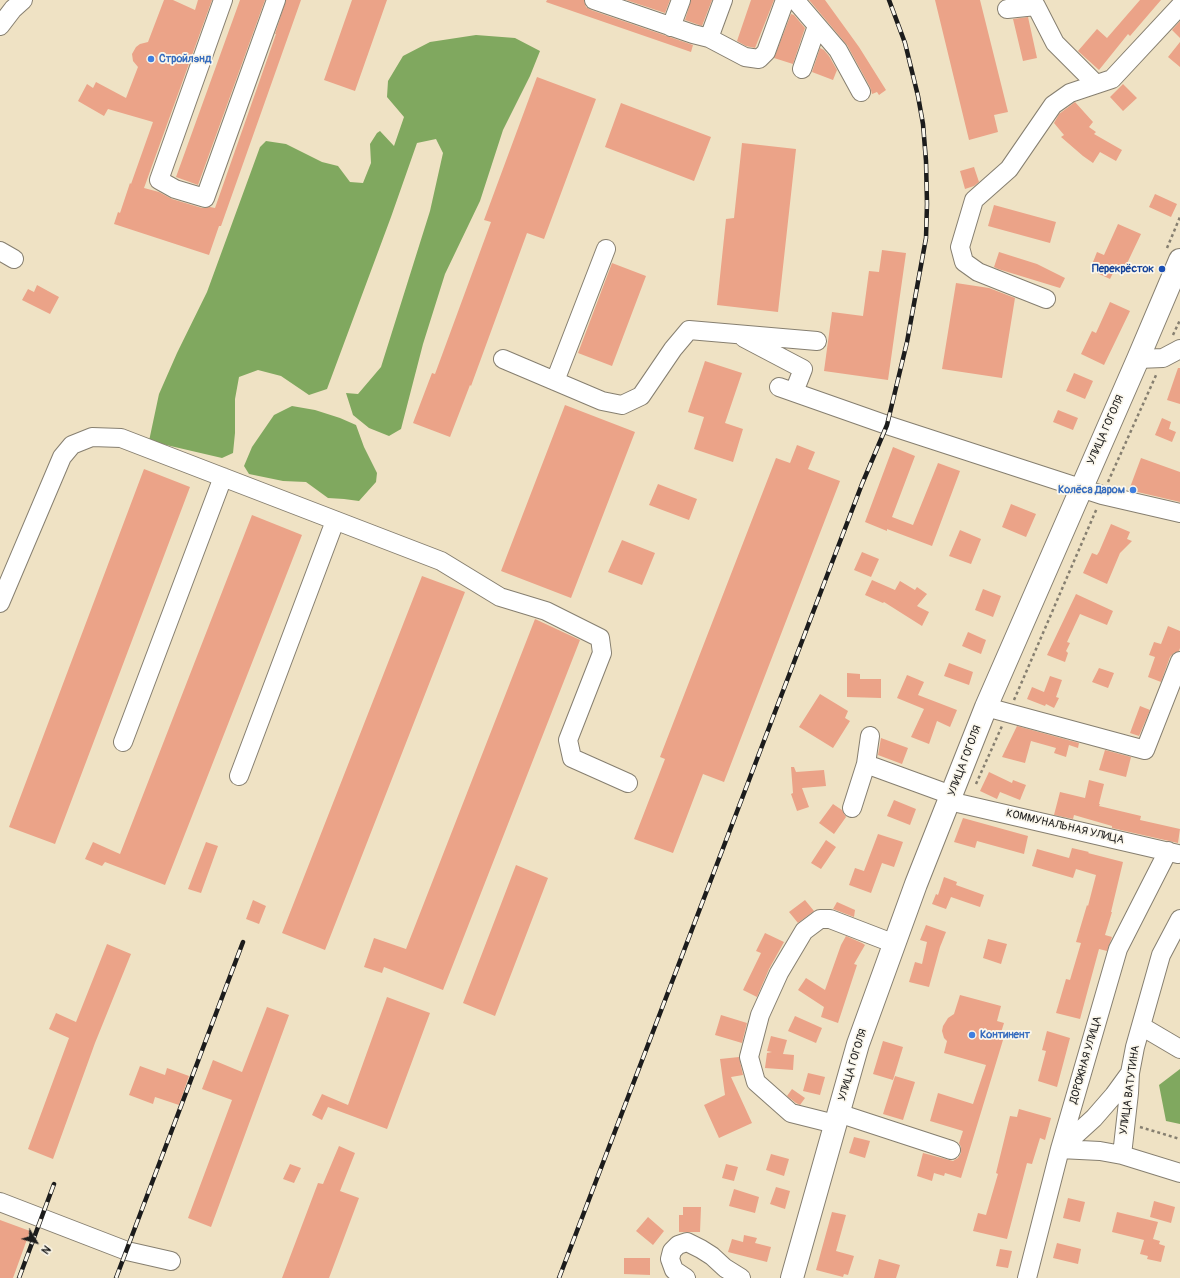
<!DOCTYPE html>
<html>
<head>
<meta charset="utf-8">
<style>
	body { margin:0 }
	#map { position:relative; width:1180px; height:1278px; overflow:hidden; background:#efe2c4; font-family:Pangolin,sans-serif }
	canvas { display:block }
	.north { position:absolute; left:16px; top:1222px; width:40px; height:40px; -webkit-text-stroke:3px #fbf7ec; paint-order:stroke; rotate:128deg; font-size:11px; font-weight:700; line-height:16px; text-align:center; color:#1c1c1c }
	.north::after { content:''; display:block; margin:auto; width:14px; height:18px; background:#1c1c1c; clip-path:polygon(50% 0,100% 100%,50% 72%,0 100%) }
</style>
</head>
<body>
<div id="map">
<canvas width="1180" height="1278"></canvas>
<div class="north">N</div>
</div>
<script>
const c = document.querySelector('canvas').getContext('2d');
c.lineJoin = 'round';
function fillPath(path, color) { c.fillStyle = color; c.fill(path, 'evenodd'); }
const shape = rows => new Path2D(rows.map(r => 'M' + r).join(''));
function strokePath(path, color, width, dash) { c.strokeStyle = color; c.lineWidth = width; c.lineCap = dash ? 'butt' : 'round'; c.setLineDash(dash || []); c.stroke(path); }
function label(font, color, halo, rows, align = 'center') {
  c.font = font + ' Pangolin,sans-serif'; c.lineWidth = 3.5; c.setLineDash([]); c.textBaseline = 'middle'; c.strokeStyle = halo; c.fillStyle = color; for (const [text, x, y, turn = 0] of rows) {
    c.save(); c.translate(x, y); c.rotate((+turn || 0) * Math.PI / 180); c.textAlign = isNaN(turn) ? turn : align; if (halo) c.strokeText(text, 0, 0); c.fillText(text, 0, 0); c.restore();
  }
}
fillPath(shape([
	[476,35,515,38,540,51,530,76,503,130,480,201,445,274,423,344,401,429,389,436,369,428,353,415,346,393,358,394,381,367,430,211,443,153,436,139,417,143,391,217,327,389,309,395,281,376,258,370,239,377,235,399,235,433,233,453,222,458,149,441,159,394,177,353,207,292,260,147,266,141,286,144,322,162,338,166,350,182,363,183,371,163,370,144,377,133,380,131,394,146,404,117,387,97,388,81,403,56,430,42],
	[292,406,315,410,340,418,356,425,364,447,377,473,376,482,359,501,344,499,328,498,306,482,283,481,249,474,244,466,252,447,274,415],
	[1180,1069,1180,1124,1166,1121,1159,1085]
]), '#80a85f');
fillPath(shape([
	[164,0,173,0,195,10,198,0,212,0,144,188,159,192,172,199,202,208,210,207,215,208,276,34,275,34,286,0,301,0,221,226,219,226,209,255,114,224,118,212,120,213,130,183,131,184,153,122,108,109,104,116,78,101,87,84,93,88,96,82,126,98,138,67,133,61,132,54,136,47,140,44,148,42],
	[240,0,265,0,198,185,176,177],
	[352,0,387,0,355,91,324,80],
	[547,0,584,0,586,7,591,10,693,45,691,52,546,2],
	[626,0,670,0,665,13],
	[691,0,712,0,702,26,685,20],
	[751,0,774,0,755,48,746,46,737,41],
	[809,0,825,0,859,47,886,90,879,95,877,92,872,94,870,87,847,45],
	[935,0,980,0,1008,112,994,115,998,132,969,140],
	[1140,0,1161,0,1130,36,1128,34,1099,70,1078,51,1097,29,1107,38],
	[791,14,794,15,805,28,793,64,774,58],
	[1028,17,1037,58,1023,61,1013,19],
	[1180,21,1180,38,1172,30],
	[1180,42,1180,67,1168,57],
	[820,48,824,50,829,56,837,70,833,80,812,72],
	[537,77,596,99,544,239,527,233,471,386,470,385,450,437,413,423,432,373,435,374,491,222,484,220],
	[1123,84,1137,98,1123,111,1110,97],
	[1075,102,1093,122,1089,127,1096,132,1094,134,1122,150,1116,161,1100,152,1093,163,1083,156,1061,137,1064,135,1054,123,1059,114],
	[621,103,711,137,694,181,605,147],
	[742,143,796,149,778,312,717,305,726,219,734,218],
	[974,167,979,182,974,186,965,189,960,171],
	[1155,194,1177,204,1171,217,1149,207],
	[994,205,1056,222,1050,243,988,226],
	[1118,224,1141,234,1122,274,1114,271,1110,279,1097,273,1098,270,1091,267,1097,252,1104,255],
	[882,250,906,253,888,380,824,371,832,312,863,316,869,271,879,272],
	[999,252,1037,264,1065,278,1060,288,998,269,994,267],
	[612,263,646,276,612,366,578,353],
	[956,283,989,288,1015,298,1002,378,942,369],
	[37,285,59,297,50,314,22,300,28,289,34,292],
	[1110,302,1130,311,1104,365,1081,354,1092,331,1096,333],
	[705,361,742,373,725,423,743,429,733,462,694,449,704,417,688,412],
	[1178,368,1180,368,1180,404,1167,400],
	[1074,373,1093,381,1085,399,1066,391],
	[565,405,635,432,571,598,501,571],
	[1058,410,1078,418,1073,430,1053,422],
	[1162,418,1171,422,1169,429,1176,432,1172,442,1155,435],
	[797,445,815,452,808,469,840,481,724,782,703,774,673,853,634,839,665,759,660,757,776,458,790,463],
	[893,447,915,456,892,517,913,525,938,463,960,471,932,546,887,529,887,531,865,522],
	[1141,458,1180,472,1180,502,1129,490],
	[144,469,190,487,55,844,9,827],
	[658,484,697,499,689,520,649,505],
	[1011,504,1036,514,1026,537,1002,527],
	[252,515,302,535,165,885,105,862,102,866,85,859,93,842,120,854],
	[1111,524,1130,532,1127,539,1132,541,1120,553,1107,584,1083,573,1092,553,1097,555,1099,552],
	[960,530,981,539,971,564,949,556],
	[622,540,655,553,642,585,608,572],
	[862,552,879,559,871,577,854,570],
	[422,576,465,592,325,950,282,933],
	[872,580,895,590,900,581,915,590,917,587,927,594,917,606,929,612,922,626,884,602,883,603,865,595],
	[983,589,1001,596,993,617,975,610],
	[1076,594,1113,611,1107,625,1080,614,1067,642,1070,643,1066,651,1068,653,1065,662,1047,655],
	[535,619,580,640,443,990,384,967,382,973,364,967,374,938,406,949],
	[1168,626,1180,631,1180,648,1179,651,1174,653,1170,657,1161,682,1148,677,1155,657,1149,655,1154,642,1161,644],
	[968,632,986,640,981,654,962,646],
	[949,663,973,672,969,685,944,676],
	[1099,668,1114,673,1108,688,1092,682],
	[847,673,860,674,860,679,881,679,881,698,847,697],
	[907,675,924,682,918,695,957,710,950,727,937,721,929,744,911,737,924,709,897,698],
	[1050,676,1062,680,1056,697,1059,698,1054,708,1046,704,1045,706,1027,699,1032,687,1044,692],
	[820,694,848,711,845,718,850,721,833,748,799,727],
	[1140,706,1150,710,1139,736,1130,733],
	[1017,726,1079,743,1078,748,1069,745,1066,757,1054,753,1056,748,1031,741,1025,763,1002,757],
	[881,738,908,748,902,764,878,755],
	[1105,750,1131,757,1126,777,1099,770],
	[791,767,794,767,796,772,824,770,826,786,802,788,809,807,797,811,791,794,793,793],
	[989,772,1012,783,1013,780,1026,785,1020,800,1000,792,997,799,980,791],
	[1089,780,1104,784,1099,804,1100,804,1099,806,1141,816,1140,820,1180,829,1178,843,1112,828,1112,826,1074,815,1073,819,1054,815,1060,792,1085,798],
	[894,800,916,809,910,825,887,816],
	[833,804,842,810,846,817,834,834,819,823],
	[963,818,1028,836,1024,854,977,841,975,848,954,842],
	[878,834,903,842,894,867,882,863,871,893,849,885,855,868,864,871],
	[826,840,836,847,821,869,811,863],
	[206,842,218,846,201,893,188,889],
	[1072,848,1089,852,1088,853,1123,862,1111,912,1112,912,1105,935,1112,937,1107,951,1099,949,1080,1019,1056,1013,1066,979,1070,980,1081,943,1076,942,1087,905,1088,906,1096,875,1076,869,1073,878,1032,866,1037,849,1069,858],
	[516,865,548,878,495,1016,463,1003],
	[944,877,957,882,956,885,984,895,980,907,951,897,946,909,932,904,936,894,938,895],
	[253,900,266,906,259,924,246,919],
	[805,900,814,911,798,923,789,912],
	[837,902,855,910,854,917,833,909],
	[926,925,946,932,940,947,929,987,909,982,915,962,922,964,927,942,920,940],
	[765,933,784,942,769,969,757,997,743,990,761,953,756,951],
	[846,936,862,943,865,945,854,964,857,965,838,1023,821,1017,824,1007,798,990,806,978,825,990,841,945],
	[988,939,1007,944,1001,964,983,958],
	[107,944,131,954,95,1043,53,1159,28,1149,69,1038,49,1029,56,1013,76,1022],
	[960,995,1001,1006,997,1021,1004,1023,999,1039,1003,1040,961,1178,945,1173,944,1176,934,1173,932,1181,917,1176,923,1153,953,1161,958,1158,961,1153,961,1147,959,1143,963,1131,930,1121,938,1093,973,1104,986,1065,944,1053,947,1041,944,1038,942,1031,943,1026,948,1018,954,1014],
	[387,997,430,1013,387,1129,328,1107,322,1120,312,1115,322,1094,348,1105],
	[267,1007,289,1015,211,1227,188,1218,232,1100,202,1089,213,1060,242,1072],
	[721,1015,747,1023,742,1043,715,1035],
	[795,1016,822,1028,816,1043,788,1031],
	[1047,1031,1070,1038,1057,1087,1038,1081,1046,1051,1042,1050],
	[771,1036,787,1040,783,1054,794,1055,793,1070,765,1068,767,1053,772,1052,767,1051],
	[883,1041,903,1047,893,1080,873,1074],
	[739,1057,743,1075,731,1077,752,1123,719,1138,704,1105,725,1095,720,1059],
	[140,1066,165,1075,167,1068,189,1076,179,1105,155,1097,153,1104,129,1095],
	[808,1073,825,1077,820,1095,803,1091],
	[895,1076,915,1082,903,1120,883,1114],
	[792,1089,805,1098,800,1105,796,1103,787,1096],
	[1019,1109,1051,1118,1045,1140,1040,1138,1032,1164,1027,1163,1007,1239,973,1231,978,1213,986,1215,998,1174,996,1173,1010,1116,1017,1117],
	[854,1137,870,1141,865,1158,849,1153],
	[339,1146,355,1153,340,1191,359,1198,329,1278,282,1278,318,1183,323,1184],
	[771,1154,789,1159,784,1176,766,1170],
	[290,1164,301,1168,294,1183,283,1179],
	[726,1164,738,1167,734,1181,722,1178],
	[776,1187,790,1191,785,1209,770,1204],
	[734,1189,759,1197,755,1213,729,1206],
	[1068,1198,1085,1202,1080,1222,1063,1218],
	[1154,1201,1175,1207,1171,1223,1150,1217],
	[683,1207,701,1207,700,1232,679,1232,679,1215,683,1215],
	[832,1212,846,1215,836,1251,854,1256,848,1275,844,1274,843,1277,816,1270],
	[1117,1212,1158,1222,1153,1239,1160,1241,1159,1244,1165,1246,1161,1262,1147,1259,1148,1256,1140,1254,1144,1240,1112,1232],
	[648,1217,664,1231,653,1245,636,1231],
	[0,1220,30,1231,13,1278,0,1278],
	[744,1235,757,1238,755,1243,771,1247,767,1262,728,1252,732,1239,743,1242],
	[1057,1243,1081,1249,1078,1264,1053,1258],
	[1000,1249,1012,1251,1008,1268,996,1266],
	[624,1258,650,1258,650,1275,624,1274],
	[879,1259,900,1265,896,1278,874,1278]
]), '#eba388');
const minor = shape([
	[223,0,159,180,175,189,205,198,276,0],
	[594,0,693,34,709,38,723,0],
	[795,0,838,50,861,92],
	[1007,9,1036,6,1055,43,1096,84],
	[0,26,13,9,23,0],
	[671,27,681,0],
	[709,38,745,57,759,59,766,52,785,0],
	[802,69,817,26],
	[0,251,14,259],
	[1046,299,978,272,964,262,960,247,974,200,1009,169,1053,105,1070,93,1112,79,1180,6],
	[744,338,803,369,794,392],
	[503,359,602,401,622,405,641,396,673,349,689,330,817,341],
	[1138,359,1163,358,1180,349],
	[555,381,606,249],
	[779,387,887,425,1102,495,1180,513],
	[0,603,62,457,72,445,92,437,121,438,441,561,500,597,546,611,600,638,602,653,568,740,572,758,628,783],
	[986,707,1145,750,1180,661],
	[123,742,223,477],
	[866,764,951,795],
	[239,776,335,521],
	[949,801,1178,854],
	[852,808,866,764,870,736],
	[1141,1026,1180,1049],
	[838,1113,951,1150],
	[835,1124,791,1113,756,1082,749,1057,760,1015,779,973,804,931,820,919,830,919,895,944],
	[1061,1148,1094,1118,1114,1095,1130,1073],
	[1060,1149,1100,1151,1122,1155,1180,1173],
	[1122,1155,1129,1093,1130,1073,1135,1047,1161,955,1180,919],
	[0,1202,127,1251,171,1261],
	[686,1278,674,1270,670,1259,672,1251,678,1245,687,1242,701,1249,712,1256,725,1268,741,1278],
	[1027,1278,1060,1149,1118,949,1168,851]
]);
const major = shape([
	[792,1278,858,1044,916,884,986,707,1138,359,1180,260]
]);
strokePath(minor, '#867f70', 20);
strokePath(major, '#867f70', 24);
strokePath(shape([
	[1167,248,1180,217],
	[1173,335,1180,320],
	[1108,482,1157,373],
	[1014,700,1097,508],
	[976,784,1002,726],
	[1140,1127,1180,1139]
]), '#867f70', 2.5, [3, 3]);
strokePath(minor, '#fff', 18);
strokePath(major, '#fff', 22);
const rail = shape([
	[19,1278,54,1184],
	[116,1278,243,942],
	[559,1278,862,484,887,425,907,342,926,238,927,204,926,161,923,124,918,96,905,43,889,0]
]);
strokePath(rail, '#1c1c1c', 4.5);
strokePath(rail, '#fbf7ec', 3, [9]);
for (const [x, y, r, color] of [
	[151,59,4,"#3f7fe0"],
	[1162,269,4,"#1a4fb4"],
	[1133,490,4,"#3f7fe0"],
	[972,1035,4,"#3f7fe0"]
]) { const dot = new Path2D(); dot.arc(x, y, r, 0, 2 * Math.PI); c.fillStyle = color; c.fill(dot); strokePath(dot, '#fbf7ec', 1.5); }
label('bold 11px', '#366cbe', '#fbf7ec', [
	["Стройлэнд",159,59],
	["Колёса Даром",1125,490,"right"],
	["Континент",980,1035]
], 'left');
label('bold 11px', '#164399', '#fbf7ec', [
	["Перекрёсток",1154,269]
], 'right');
label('11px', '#1c1c1c', '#fbf7ec', [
	["УЛИЦА ГОГОЛЯ",1106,430,-66],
	["УЛИЦА ГОГОЛЯ",965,761,-69],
	["КОММУНАЛЬНАЯ УЛИЦА",1065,827,13],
	["ДОРОЖНАЯ УЛИЦА",1086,1060,-74],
	["УЛИЦА ГОГОЛЯ",853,1065,-73],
	["УЛИЦА ВАТУТИНА",1130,1090,-82]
]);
</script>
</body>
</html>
